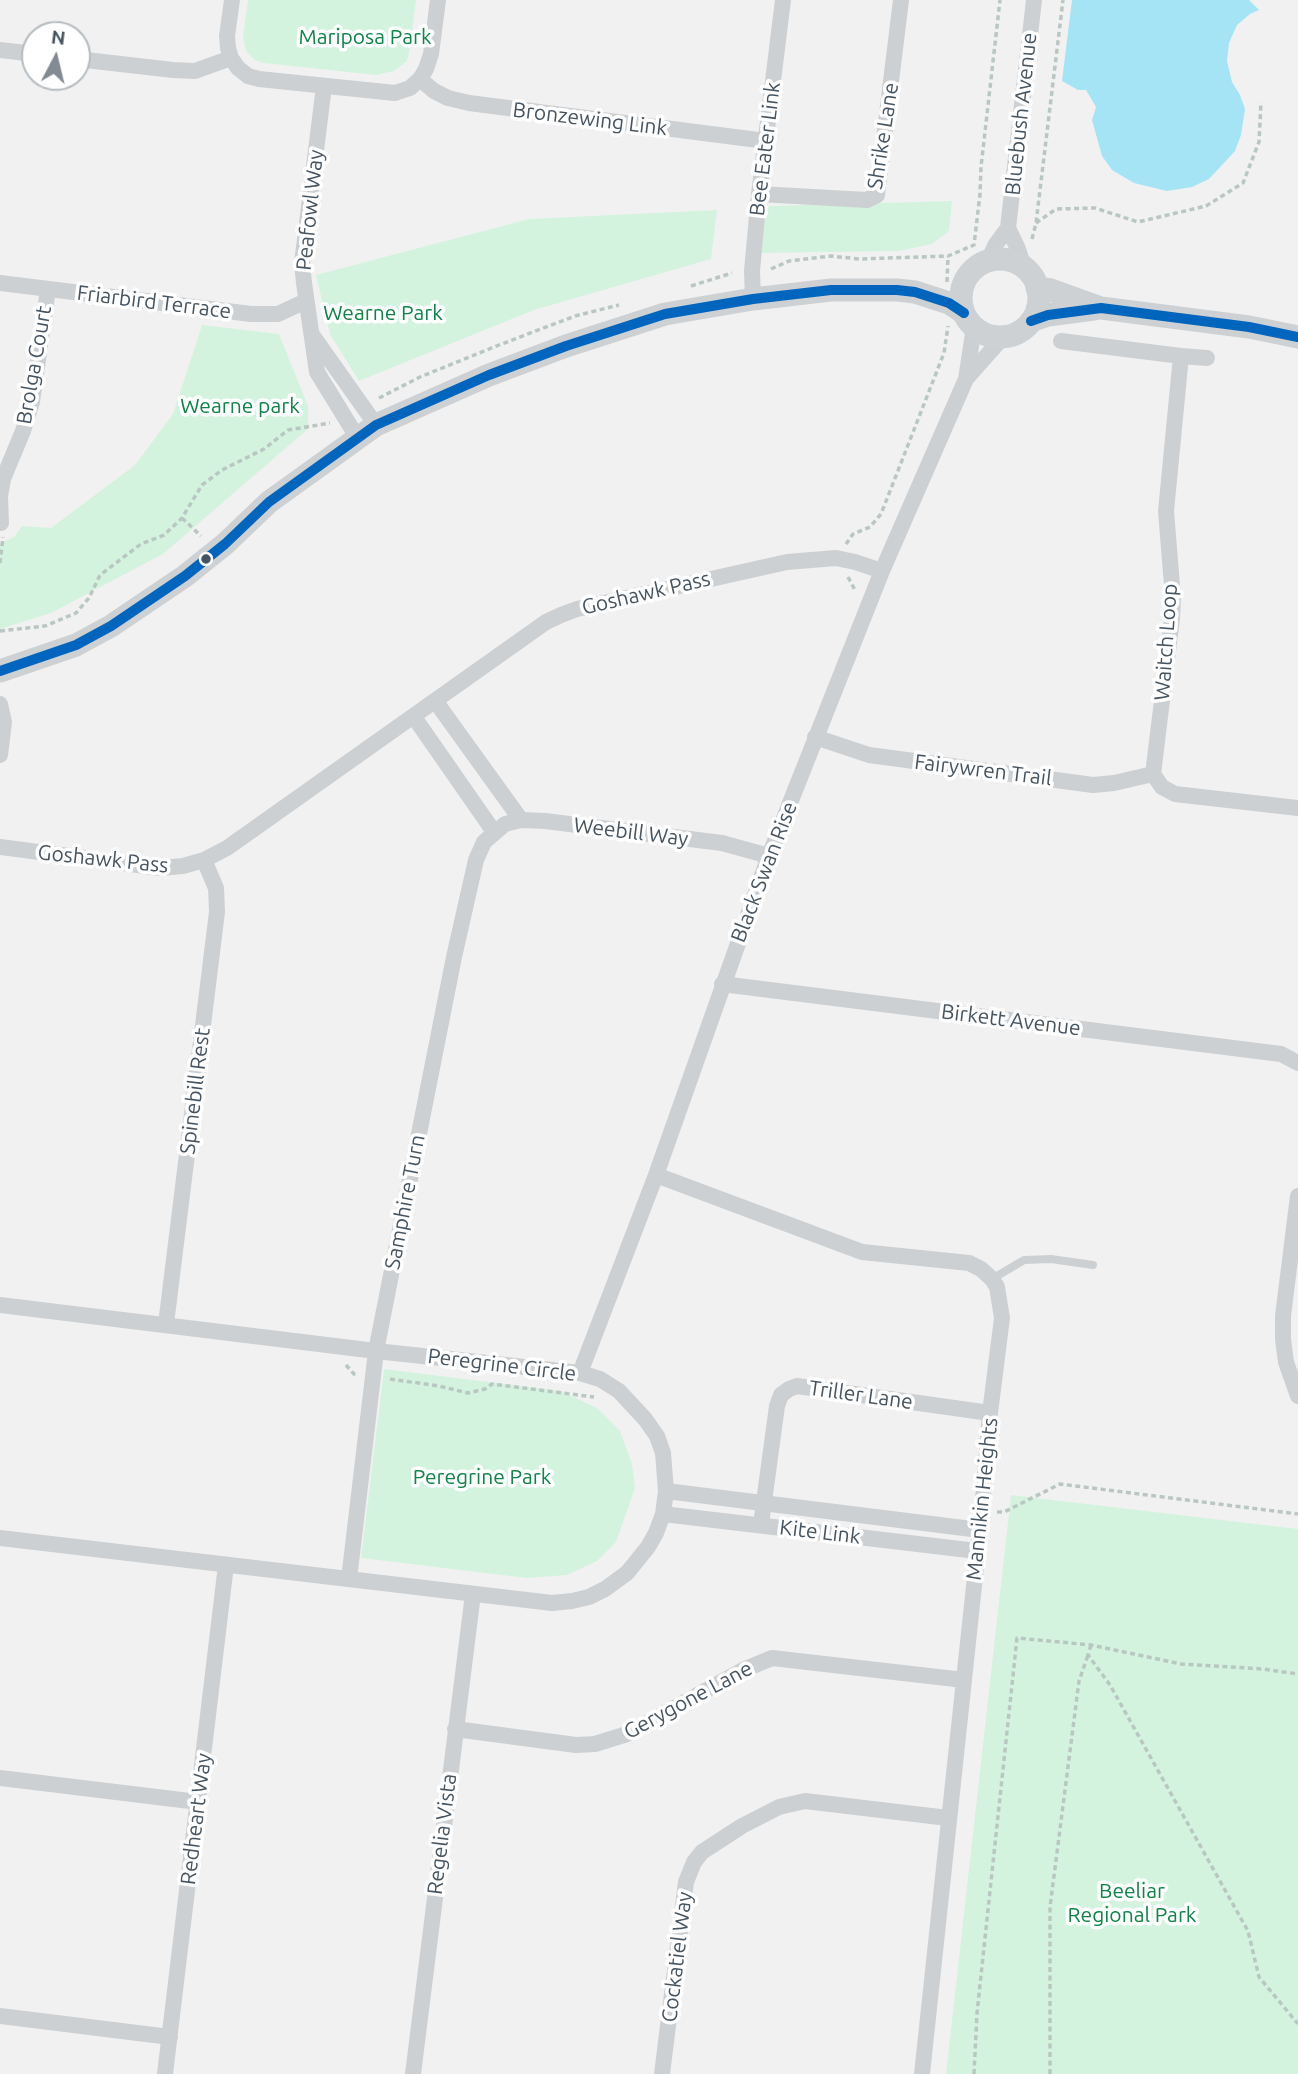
<!DOCTYPE html>
<html>
<head>
<meta charset="utf-8">
<style>
	body { margin:0 }
	#map { position:relative; width:1298px; height:2074px; overflow:hidden; background:#f2f1f1; font-family:Ubuntu,sans-serif }
	canvas { display:block }
	.north { position:absolute; left:21px; top:21px; width:70px; height:70px; box-sizing:border-box; background:#fff; border:2px solid #b5bbbf; border-radius:50%; rotate:7deg; font-size:19px; font-weight:700; line-height:28px; text-align:center; color:#465460 }
	.north::after { content:''; display:block; margin:auto; width:24px; height:32px; background:#828b93; clip-path:polygon(50% 0,100% 100%,50% 72%,0 100%) }
</style>
</head>
<body>
<div id="map">
<canvas width="1298" height="2074"></canvas>
<div class="north">N</div>
</div>
<script>
const c = document.querySelector('canvas').getContext('2d');
c.lineJoin = 'round';
function fillPath(path, color) { c.fillStyle = color; c.fill(path, 'evenodd'); }
const shape = rows => new Path2D(rows.map(r => 'M' + r).join(''));
function strokePath(path, color, width, dash) { c.strokeStyle = color; c.lineWidth = width; c.lineCap = dash ? 'butt' : 'round'; c.setLineDash(dash || []); c.stroke(path); }
function label(font, color, halo, rows, align = 'center') {
  c.font = font + ' Ubuntu,sans-serif'; c.lineWidth = 7; c.setLineDash([]); c.textBaseline = 'middle'; c.strokeStyle = halo; c.fillStyle = color; for (const [text, x, y, turn = 0] of rows) {
    c.save(); c.translate(x, y); c.rotate((+turn || 0) * Math.PI / 180); c.textAlign = isNaN(turn) ? turn : align; if (halo) c.strokeText(text, 0, 0); c.fillText(text, 0, 0); c.restore();
  }
}
fillPath(shape([
	[248,0,416,0,410,48,407,61,394,71,376,75,264,63,255,60,246,51,243,36],
	[952,201,949,231,932,244,899,251,757,253,760,213,770,206],
	[717,210,711,259,534,310,359,381,330,334,316,275,529,219],
	[202,325,279,334,308,406,308,429,163,554,51,613,0,629,0,543,14,537,22,526,51,528,135,465,173,414],
	[384,1369,561,1391,597,1408,620,1431,632,1464,635,1488,616,1542,597,1561,567,1575,527,1578,361,1558],
	[1011,1495,1298,1529,1298,2074,946,2074]
]), '#d4f3df');
fillPath(shape([
	[1072,0,1249,0,1259,10,1250,14,1237,25,1229,43,1227,61,1232,82,1240,95,1245,109,1241,135,1235,151,1209,179,1192,187,1167,191,1134,183,1112,170,1102,156,1092,120,1096,107,1086,90,1078,90,1062,81]
]), '#a5e4f4');
strokePath(shape([
	[1036,223,1056,209,1095,208,1138,222,1206,206,1243,183,1259,142,1261,102],
	[1032,239,1036,223,1063,0],
	[771,269,789,261,831,256,859,259,948,256,974,245,980,194,981,167,1000,0],
	[947,282,948,256],
	[691,286,732,273],
	[379,398,420,377,499,345,575,316,619,305],
	[182,518,201,536],
	[846,544,853,534,870,527,881,514,944,353,948,326],
	[0,563,3,537],
	[848,577,856,592],
	[0,631,45,626,76,613,89,598,100,575,141,544,164,535,182,518,202,485,222,470,264,449,288,430,330,423],
	[346,1365,354,1374,358,1375],
	[390,1379,439,1386,468,1393,485,1389,492,1384,594,1397],
	[997,1512,1004,1512,1060,1484,1298,1514],
	[1091,1645,1088,1655,1110,1685,1248,1931,1259,1977,1298,2024],
	[974,2074,977,2013,1017,1638,1091,1645,1181,1664,1263,1669,1298,1674],
	[1050,2074,1050,1907,1079,1681,1088,1655]
]), '#b9c7c2', 3.5, [5, 3.5]);
strokePath(shape([
	[992,1279,1024,1260,1051,1259,1093,1265]
]), '#cdd0d2', 8);
strokePath(shape([
	[232,0,227,36,228,48,231,58,238,68,248,76,259,79,395,93,410,88,420,79,426,69,431,54,438,0],
	[0,50,35,54],
	[77,59,173,70,195,71,231,58],
	[420,79,434,91,448,98,469,103,766,141],
	[324,86,302,263,304,283,317,372,357,437],
	[759,194,867,200,877,195,901,0],
	[988,261,996,244,1008,228],
	[1024,268,1018,249,1008,228,1034,0],
	[0,283,251,314,278,314,306,301],
	[753,299,752,271,759,194,783,0],
	[313,336,376,425],
	[1061,341,1181,356,1166,511,1173,598,1172,619,1153,774,1162,787,1175,794,1298,808],
	[1181,356,1207,358],
	[966,379,1004,336],
	[1,523,0,496,3,479,23,431,32,402,48,289],
	[436,702,521,820],
	[0,704,4,722,0,755],
	[414,717,494,832],
	[815,737,869,755,1093,785,1114,783,1153,774],
	[0,847,161,868,183,866,204,860,227,848,546,622,561,615,577,609,787,562,836,558,855,562,882,571],
	[722,984,1281,1054,1298,1063],
	[656,1175,862,1252,969,1263,981,1269,992,1279,997,1287,1002,1318,990,1413,982,1511,922,2074],
	[1298,1196,1283,1316,1283,1339,1286,1362,1298,1396],
	[0,1305,376,1351,580,1373,600,1379,619,1391,645,1419,657,1436,663,1453,666,1491,663,1514,656,1533,648,1547,627,1573,605,1589,589,1597,572,1601,552,1603,0,1538],
	[166,1324,217,912,216,888,204,860],
	[580,1373,656,1175,769,856,882,571,966,379,974,327],
	[666,1491,980,1530],
	[663,1514,977,1551],
	[761,1524,777,1406,781,1395,789,1389,797,1386,990,1413],
	[349,1579,376,1351,454,957,476,860,484,842,505,824,521,820,545,821,722,843,769,856],
	[455,1729,576,1745,595,1744,627,1734,743,1670,772,1658,964,1680],
	[0,1778,198,1802],
	[0,2016,170,2037],
	[165,2074,226,1565],
	[413,2074,473,1594],
	[662,2074,686,1882,694,1862,702,1852,742,1826,779,1807,805,1801,948,1818]
]), '#cdd0d2', 16);
strokePath(shape([
	'961 298a39 39 0 1 1 78 0a39 39 0 1 1-78 0Z',
	[1037,288,1051,290,1101,308,1249,327,1298,337],
	[1031,321,1048,315,1094,309],
	[0,671,76,645,111,626,185,576,225,544,269,502,376,425,489,375,566,346,665,314,753,299,831,290,897,290,915,292,949,303,964,313]
]), '#cdd1d4', 23);
strokePath(shape([
	[1031,321,1048,315,1101,308,1249,327,1298,337],
	[0,671,76,645,111,626,185,576,225,544,269,502,376,425,489,375,566,346,665,314,753,299,831,290,897,290,915,292,949,303,964,313]
]), '#0065bd', 10);
for (const [x, y, r, color] of [
	[206,559,6,"#465460"]
]) { const dot = new Path2D(); dot.arc(x, y, r, 0, 2 * Math.PI); c.fillStyle = color; c.fill(dot); strokePath(dot, '#fff', 2.5); }
label('21px', '#0e8447', '#fff', [
	["Mariposa Park",365,37],
	["Wearne Park",383,313],
	["Wearne park",240,406],
	["Peregrine Park",482,1477],
	["Beeliar",1132,1891],
	["Regional Park",1132,1915]
]);
label('21px', '#465460', '#fff', [
	["Bluebush Avenue",1021,114,-84],
	["Bronzewing Link",590,119,7],
	["Shrike Lane",883,136,-81],
	["Bee Eater Link",765,149,-83],
	["Peafowl Way",310,210,-84],
	["Friarbird Terrace",154,302,7],
	["Brolga Court",34,365,-80],
	["Goshawk Pass",646,593,-13],
	["Waitch Loop",1166,642,-86],
	["Fairywren Trail",983,770,7],
	["Weebill Way",631,832,7],
	["Goshawk Pass",103,859,6],
	["Black Swan Rise",764,872,-69],
	["Birkett Avenue",1011,1020,7],
	["Spinebill Rest",195,1091,-83],
	["Samphire Turn",405,1202,-79],
	["Peregrine Circle",502,1365,7],
	["Triller Lane",861,1395,8],
	["Mannikin Heights",982,1499,-84],
	["Kite Link",820,1532,7],
	["Gerygone Lane",688,1700,-28],
	["Redheart Way",196,1819,-83],
	["Regelia Vista",442,1834,-83],
	["Cockatiel Way",677,1957,-83]
]);
</script>
</body>
</html>
